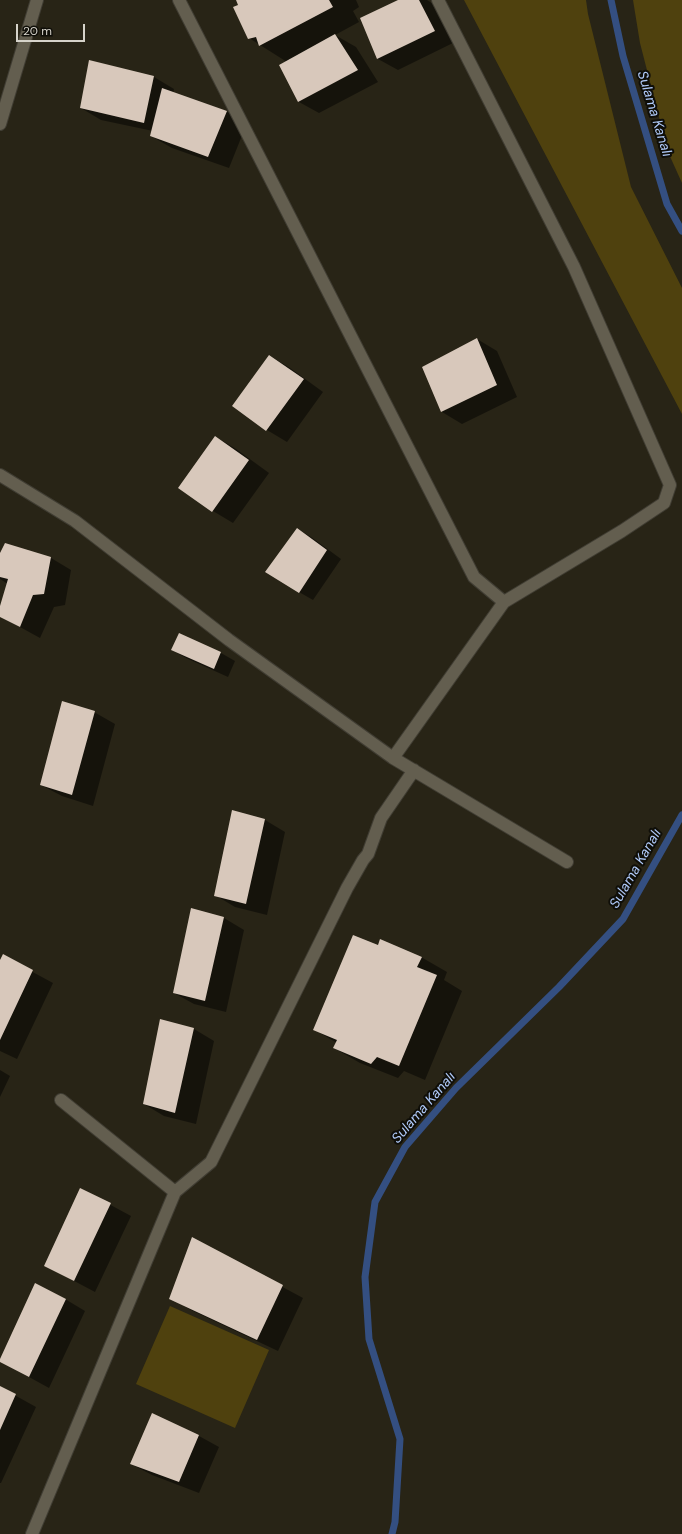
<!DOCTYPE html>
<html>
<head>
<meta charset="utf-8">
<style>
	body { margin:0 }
	#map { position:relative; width:682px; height:1534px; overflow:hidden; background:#282416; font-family:"DM Sans",sans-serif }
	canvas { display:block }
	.scale { position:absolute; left:16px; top:24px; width:69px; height:18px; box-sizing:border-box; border:2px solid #d6d3ca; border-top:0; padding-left:5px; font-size:12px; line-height:14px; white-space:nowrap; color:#d6d3ca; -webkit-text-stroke:3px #0f0e08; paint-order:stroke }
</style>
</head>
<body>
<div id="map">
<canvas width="682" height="1534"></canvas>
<div class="scale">20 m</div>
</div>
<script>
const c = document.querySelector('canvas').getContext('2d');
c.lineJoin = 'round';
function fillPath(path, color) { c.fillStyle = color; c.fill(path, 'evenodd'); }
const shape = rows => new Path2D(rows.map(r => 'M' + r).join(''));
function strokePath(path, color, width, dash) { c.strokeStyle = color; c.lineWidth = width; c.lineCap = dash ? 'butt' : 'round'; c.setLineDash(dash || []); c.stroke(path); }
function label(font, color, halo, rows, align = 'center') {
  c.font = font + ' "DM Sans",sans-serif'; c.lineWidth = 4; c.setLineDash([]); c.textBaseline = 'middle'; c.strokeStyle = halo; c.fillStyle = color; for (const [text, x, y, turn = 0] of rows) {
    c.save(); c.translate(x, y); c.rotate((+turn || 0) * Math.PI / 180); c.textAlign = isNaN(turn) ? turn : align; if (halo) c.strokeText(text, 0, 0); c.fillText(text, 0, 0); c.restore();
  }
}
fillPath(shape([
	[464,0,586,0,588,14,631,187,682,288,682,414],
	[633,0,682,0,682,183,668,152,640,43],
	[170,1306,269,1350,235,1428,136,1384]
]), '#4f410e');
fillPath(shape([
	[237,0,356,0,359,7,353,11,359,22,335,35,356,47,378,82,319,113,299,102,280,65,287,62,249,38],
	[400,0,427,0,435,5,455,42,398,70,378,59],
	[154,77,174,89,173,93,226,111,247,123,229,168,172,148,151,136,153,131,101,120,81,108],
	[477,339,497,351,517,397,462,424,442,412,423,367],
	[270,356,290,368,323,392,287,442,267,430,233,406],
	[216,437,236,449,269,473,233,523,213,511,179,487],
	[298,529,311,537,341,559,313,600,299,592],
	[5,544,51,558,71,570,65,605,54,607,40,638,0,616,0,609,8,584,0,579,0,555],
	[179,634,221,653,235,661,228,677,186,658,172,650],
	[94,712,115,724,93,806,62,796,41,785],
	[233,812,265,820,285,832,267,915,235,907,215,895],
	[224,918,244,930,226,1012,194,1004,174,993],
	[378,947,421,957,447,972,444,980,462,991,425,1080,404,1071,398,1078,360,1063,334,1048,337,1043,315,1030],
	[3,956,53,983,17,1059,0,1051,0,962],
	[194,1029,214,1041,196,1124,164,1116,144,1104],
	[0,1070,10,1076,0,1097],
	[81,1189,131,1216,95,1292,46,1266],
	[193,1239,303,1298,278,1351,191,1310,171,1298],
	[65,1299,85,1311,49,1388,0,1361],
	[0,1387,36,1407,1,1483,0,1483],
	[152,1414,199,1436,219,1447,199,1493,152,1475,131,1464]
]), '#0007');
strokePath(shape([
	[611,0,623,56,667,204,682,231],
	[392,1534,395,1522,400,1439,369,1339,365,1277,375,1202,405,1147,456,1088,559,987,623,919,682,815]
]), '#344f81', 7);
fillPath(shape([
	[236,0,329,0,333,7,259,46,256,37,248,39,233,7,238,5],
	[398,0,419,0,435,31,377,59,360,18],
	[335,34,358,70,298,102,279,65],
	[89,60,154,76,144,123,80,108],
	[162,88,227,111,208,157,150,136],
	[477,338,497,385,441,412,422,367],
	[269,355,304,379,266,431,232,406],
	[215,436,249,460,212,512,178,488],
	[297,528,327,550,299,593,265,572],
	[5,543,51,557,44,594,33,595,20,627,0,617,0,606,8,579,0,577,0,553],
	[179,633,221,652,214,669,171,650],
	[62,701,95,711,72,795,40,785],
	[232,810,265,819,246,904,214,896],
	[191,908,224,917,205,1001,173,993],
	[353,935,378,945,380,939,422,957,417,967,437,975,399,1066,377,1057,371,1064,333,1048,337,1040,313,1030],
	[3,954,33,970,0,1040,0,960],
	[160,1019,194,1028,175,1113,143,1104],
	[80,1188,111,1203,74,1281,44,1266],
	[192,1237,283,1285,257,1340,169,1299],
	[35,1283,66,1299,29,1377,0,1362,0,1359],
	[0,1386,16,1394,0,1430],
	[152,1413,199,1435,179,1482,130,1464]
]), '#d8c8bb');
const street = shape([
	[179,0,474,577,504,602],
	[0,475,75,521,229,640,393,758,567,862],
	[393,758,504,602,622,531,664,503,670,485,574,267,438,0],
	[61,1100,175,1192],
	[32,1534,175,1192,211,1162,347,888,363,860,368,854,381,818,414,770]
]);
const secondary = shape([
	[0,124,37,0]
]);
strokePath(street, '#403d33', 14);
strokePath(secondary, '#403d33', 14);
strokePath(street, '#635e4f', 12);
strokePath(secondary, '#635e4f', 12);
label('italic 14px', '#b0caf9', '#0f0e08', [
	["Sulama Kanalı",654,114,73],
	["Sulama Kanalı",636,869,-60],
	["Sulama Kanalı",424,1108,-49]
]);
</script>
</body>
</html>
